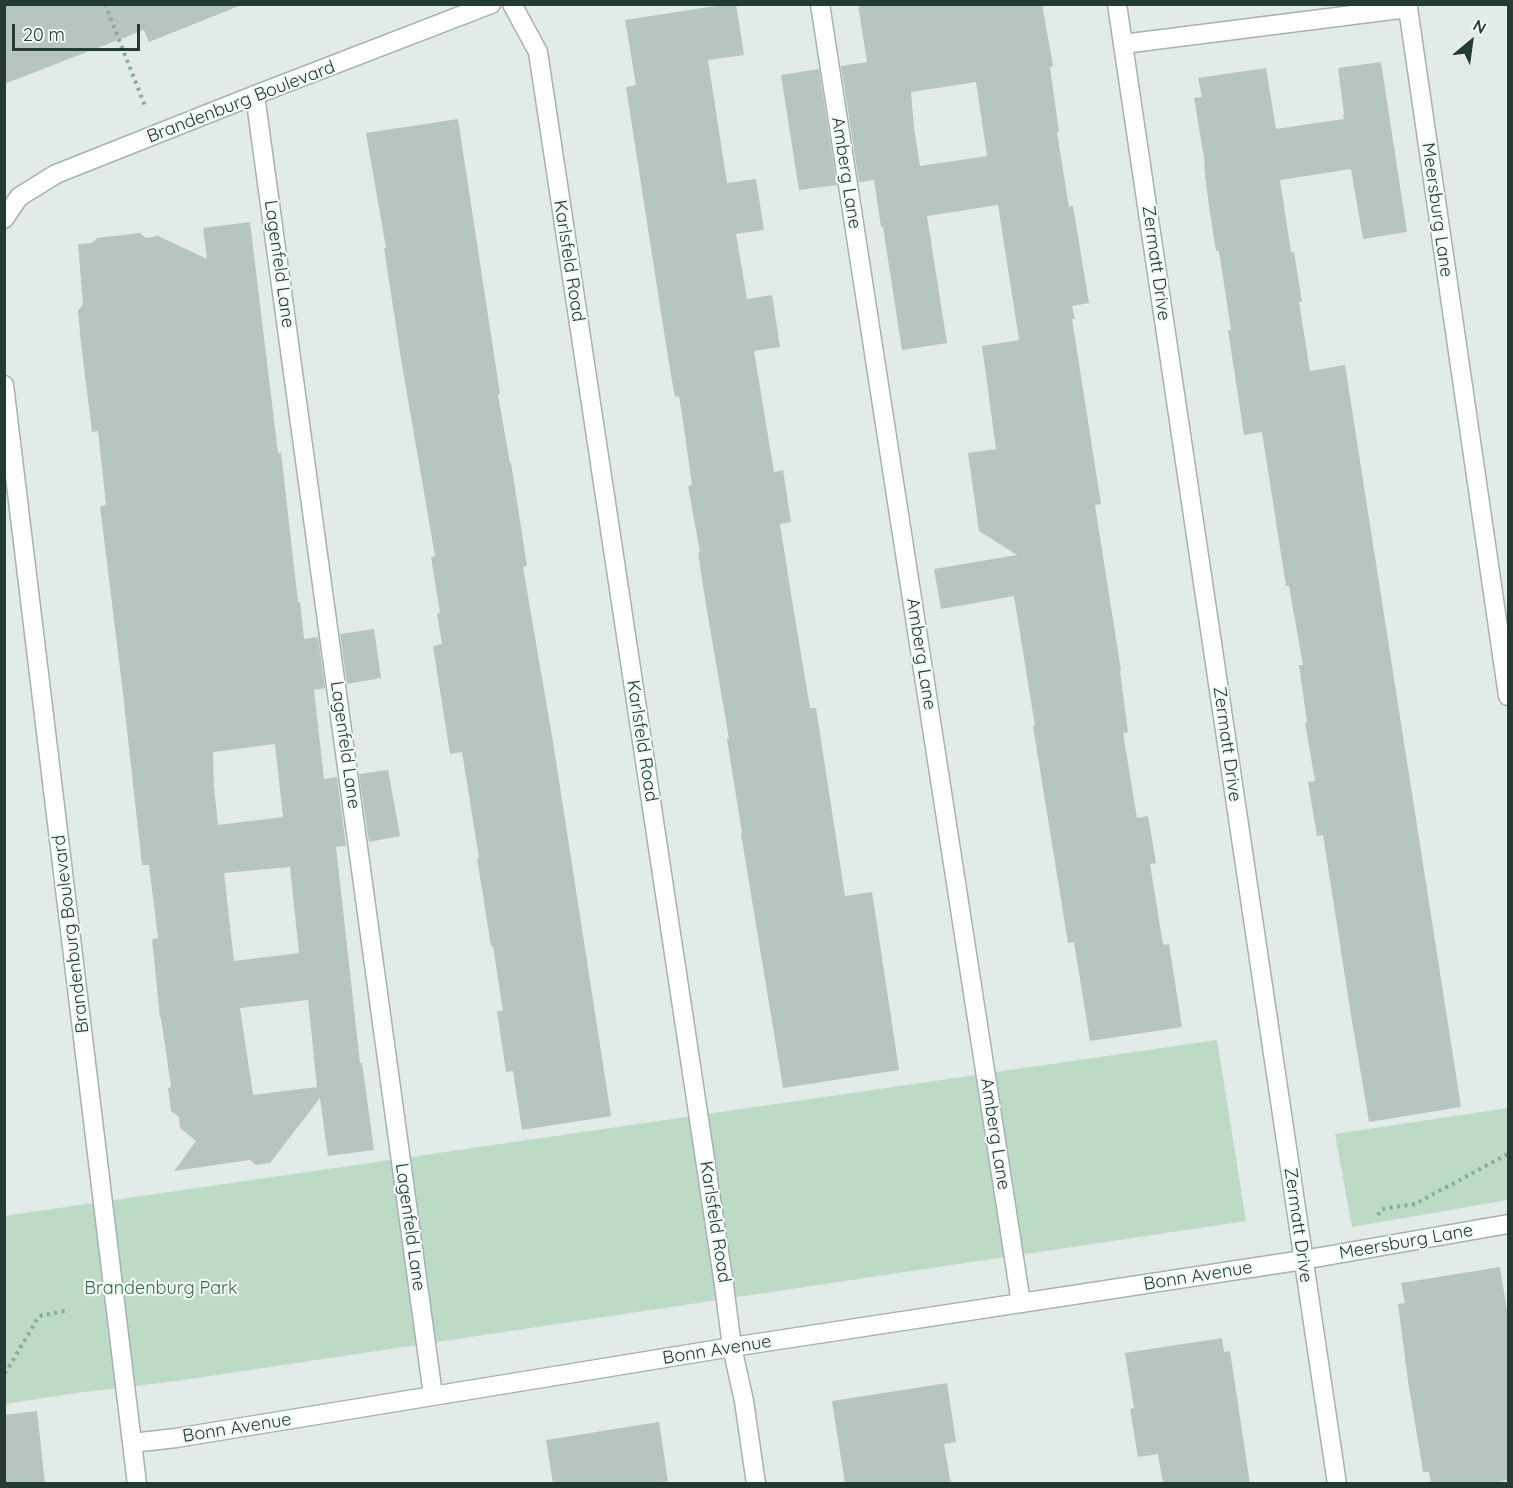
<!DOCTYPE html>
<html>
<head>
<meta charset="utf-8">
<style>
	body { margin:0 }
	#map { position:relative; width:1513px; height:1488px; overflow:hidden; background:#e2ebe7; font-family:Quicksand,sans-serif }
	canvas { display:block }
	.frame { position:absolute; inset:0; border:6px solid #233a35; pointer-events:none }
	.north { position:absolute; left:1441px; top:12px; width:60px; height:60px; -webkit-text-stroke:4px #f2f8f5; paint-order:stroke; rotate:29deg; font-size:16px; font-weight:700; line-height:24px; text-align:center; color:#233a35 }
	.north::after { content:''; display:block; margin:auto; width:21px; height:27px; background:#233a35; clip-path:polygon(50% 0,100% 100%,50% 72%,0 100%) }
	.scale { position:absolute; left:12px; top:24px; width:128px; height:27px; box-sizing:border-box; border:3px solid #233a35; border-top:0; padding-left:8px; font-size:18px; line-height:21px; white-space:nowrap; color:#233a35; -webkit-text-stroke:4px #f2f8f5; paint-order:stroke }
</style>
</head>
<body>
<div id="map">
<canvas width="1513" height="1488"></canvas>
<div class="frame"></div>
<div class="north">N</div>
<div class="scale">20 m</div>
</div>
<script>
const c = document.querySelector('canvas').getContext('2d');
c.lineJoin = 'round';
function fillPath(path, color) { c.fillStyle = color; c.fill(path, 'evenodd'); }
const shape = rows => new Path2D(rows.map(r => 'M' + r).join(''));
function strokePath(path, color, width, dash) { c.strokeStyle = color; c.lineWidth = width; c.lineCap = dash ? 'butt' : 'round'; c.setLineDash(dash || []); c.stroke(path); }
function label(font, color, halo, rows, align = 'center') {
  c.font = font + ' Quicksand,sans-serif'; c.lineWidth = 4.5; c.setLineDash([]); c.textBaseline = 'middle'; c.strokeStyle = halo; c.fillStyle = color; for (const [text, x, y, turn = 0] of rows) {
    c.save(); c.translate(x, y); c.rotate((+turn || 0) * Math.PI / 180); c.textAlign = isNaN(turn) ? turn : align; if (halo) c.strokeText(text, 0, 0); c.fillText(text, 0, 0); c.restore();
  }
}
fillPath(shape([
	[1217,1040,1246,1221,176,1381,76,1393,5,1404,4,1216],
	[1508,1108,1508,1200,1352,1227,1335,1134]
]), '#bcdac6');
fillPath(shape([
	[4,4,238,4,239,6,149,42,144,30,4,84],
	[729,4,736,4,744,55,708,60,727,183,756,179,764,230,736,234,747,299,772,295,780,347,754,351,774,472,783,470,791,522,780,524,790,588,810,708,816,708,845,896,872,892,899,1070,783,1088,741,834,742,833,727,739,729,739,706,605,698,553,700,552,688,486,692,485,683,421,679,396,675,397,669,364,626,87,636,85,625,20],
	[858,4,1042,4,1053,66,1050,67,1059,132,1057,133,1069,207,1073,206,1089,303,1072,306,1075,319,1072,319,1101,504,1095,505,1121,671,1120,671,1128,732,1123,733,1137,818,1148,816,1156,863,1150,864,1163,945,1169,944,1182,1027,1090,1041,1074,942,1068,943,1033,726,1035,726,1014,596,941,609,934,569,1017,555,979,531,968,453,996,449,982,346,1019,340,998,205,927,216,947,343,902,350,883,227,881,227,874,180,859,182,841,66,867,62],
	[976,82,987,156,920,166,914,128,911,92],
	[1381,62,1407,232,1363,239,1351,169,1280,180,1291,252,1294,252,1302,302,1299,302,1310,371,1345,365,1461,1107,1369,1122,1350,1009,1323,835,1317,836,1308,782,1315,781,1305,722,1307,722,1299,665,1303,665,1289,586,1286,586,1262,432,1244,435,1228,330,1231,330,1219,251,1216,251,1209,207,1204,165,1205,164,1194,98,1202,97,1198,78,1266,68,1276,129,1344,119,1343,115,1344,115,1338,68],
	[819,69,837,185,799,190,781,75],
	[458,119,500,394,498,395,510,463,511,463,527,566,523,567,553,742,611,1116,522,1130,513,1071,506,1072,497,1011,503,1011,493,946,491,946,477,858,479,858,462,752,450,754,433,646,442,644,437,614,440,613,431,557,435,556,401,359,384,248,386,248,366,133],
	[250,222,278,453,281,452,298,602,300,602,304,639,318,637,325,688,314,690,324,779,337,777,346,846,336,847,360,1063,362,1063,374,1150,328,1156,320,1098,270,1163,256,1165,250,1160,174,1171,196,1141,180,1128,179,1117,171,1111,168,1088,171,1087,161,1018,160,1018,152,939,158,938,149,865,142,865,122,685,100,506,106,505,98,431,92,432,81,343,78,311,83,304,78,244,92,243,97,238,140,233,146,238,158,236,207,259,203,228],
	[275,744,283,817,218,825,214,787,213,752],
	[290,867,299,953,234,961,224,873],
	[308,1000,317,1087,253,1095,240,1008],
	[374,629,381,678,347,684,340,634],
	[388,770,400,836,369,842,359,774],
	[1500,1267,1509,1323,1509,1480,1488,1484,1431,1484,1429,1472,1423,1472,1408,1381,1398,1304,1405,1303,1401,1283],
	[1222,1338,1224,1352,1230,1351,1250,1484,1163,1484,1158,1454,1138,1457,1130,1409,1134,1408,1125,1353],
	[947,1383,956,1442,944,1444,951,1484,845,1484,832,1401],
	[37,1411,45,1484,4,1484,4,1415],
	[659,1422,668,1481,648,1484,553,1484,546,1440]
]), '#b7c5c0');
const lane = shape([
	[820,4,1021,1303],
	[1123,44,1408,8,1508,696],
	[255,95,433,1395],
	[1303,1260,1508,1224]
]);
const street = shape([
	[512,4,538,52,724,1285,732,1347,744,1401,756,1484],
	[1117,4,1337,1484],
	[4,219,19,197,56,174,255,95,491,4],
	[4,385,137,1484],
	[132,1443,176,1438,732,1347,1303,1260]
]);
strokePath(lane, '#a5b2ae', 21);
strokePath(street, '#a5b2ae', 21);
strokePath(shape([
	[105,4,145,106],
	[1378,1215,1382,1209,1415,1204,1508,1154],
	[4,1372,6,1372,39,1316,69,1310]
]), '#85aca1', 4, [3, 4.5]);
strokePath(lane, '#fff', 18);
strokePath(street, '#fff', 18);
label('18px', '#233a35', '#f2f8f5', [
	["Brandenburg Boulevard",241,102,-21],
	["Amberg Lane",846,173,81],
	["Meersburg Lane",1437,210,82],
	["Karlsfeld Road",569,261,81],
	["Zermatt Drive",1156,263,82],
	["Lagenfeld Lane",279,264,82],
	["Amberg Lane",921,654,81],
	["Karlsfeld Road",642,741,81],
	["Zermatt Drive",1227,744,82],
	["Lagenfeld Lane",345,745,82],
	["Brandenburg Boulevard",71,934,-97],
	["Amberg Lane",995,1134,81],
	["Karlsfeld Road",715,1222,81],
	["Zermatt Drive",1298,1225,82],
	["Lagenfeld Lane",410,1227,82],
	["Meersburg Lane",1406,1242,-10],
	["Bonn Avenue",1198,1276,-9],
	["Bonn Avenue",717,1350,-9],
	["Bonn Avenue",237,1428,-9]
]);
label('18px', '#316e4b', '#f2f8f5', [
	["Brandenburg Park",161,1289]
]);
</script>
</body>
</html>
